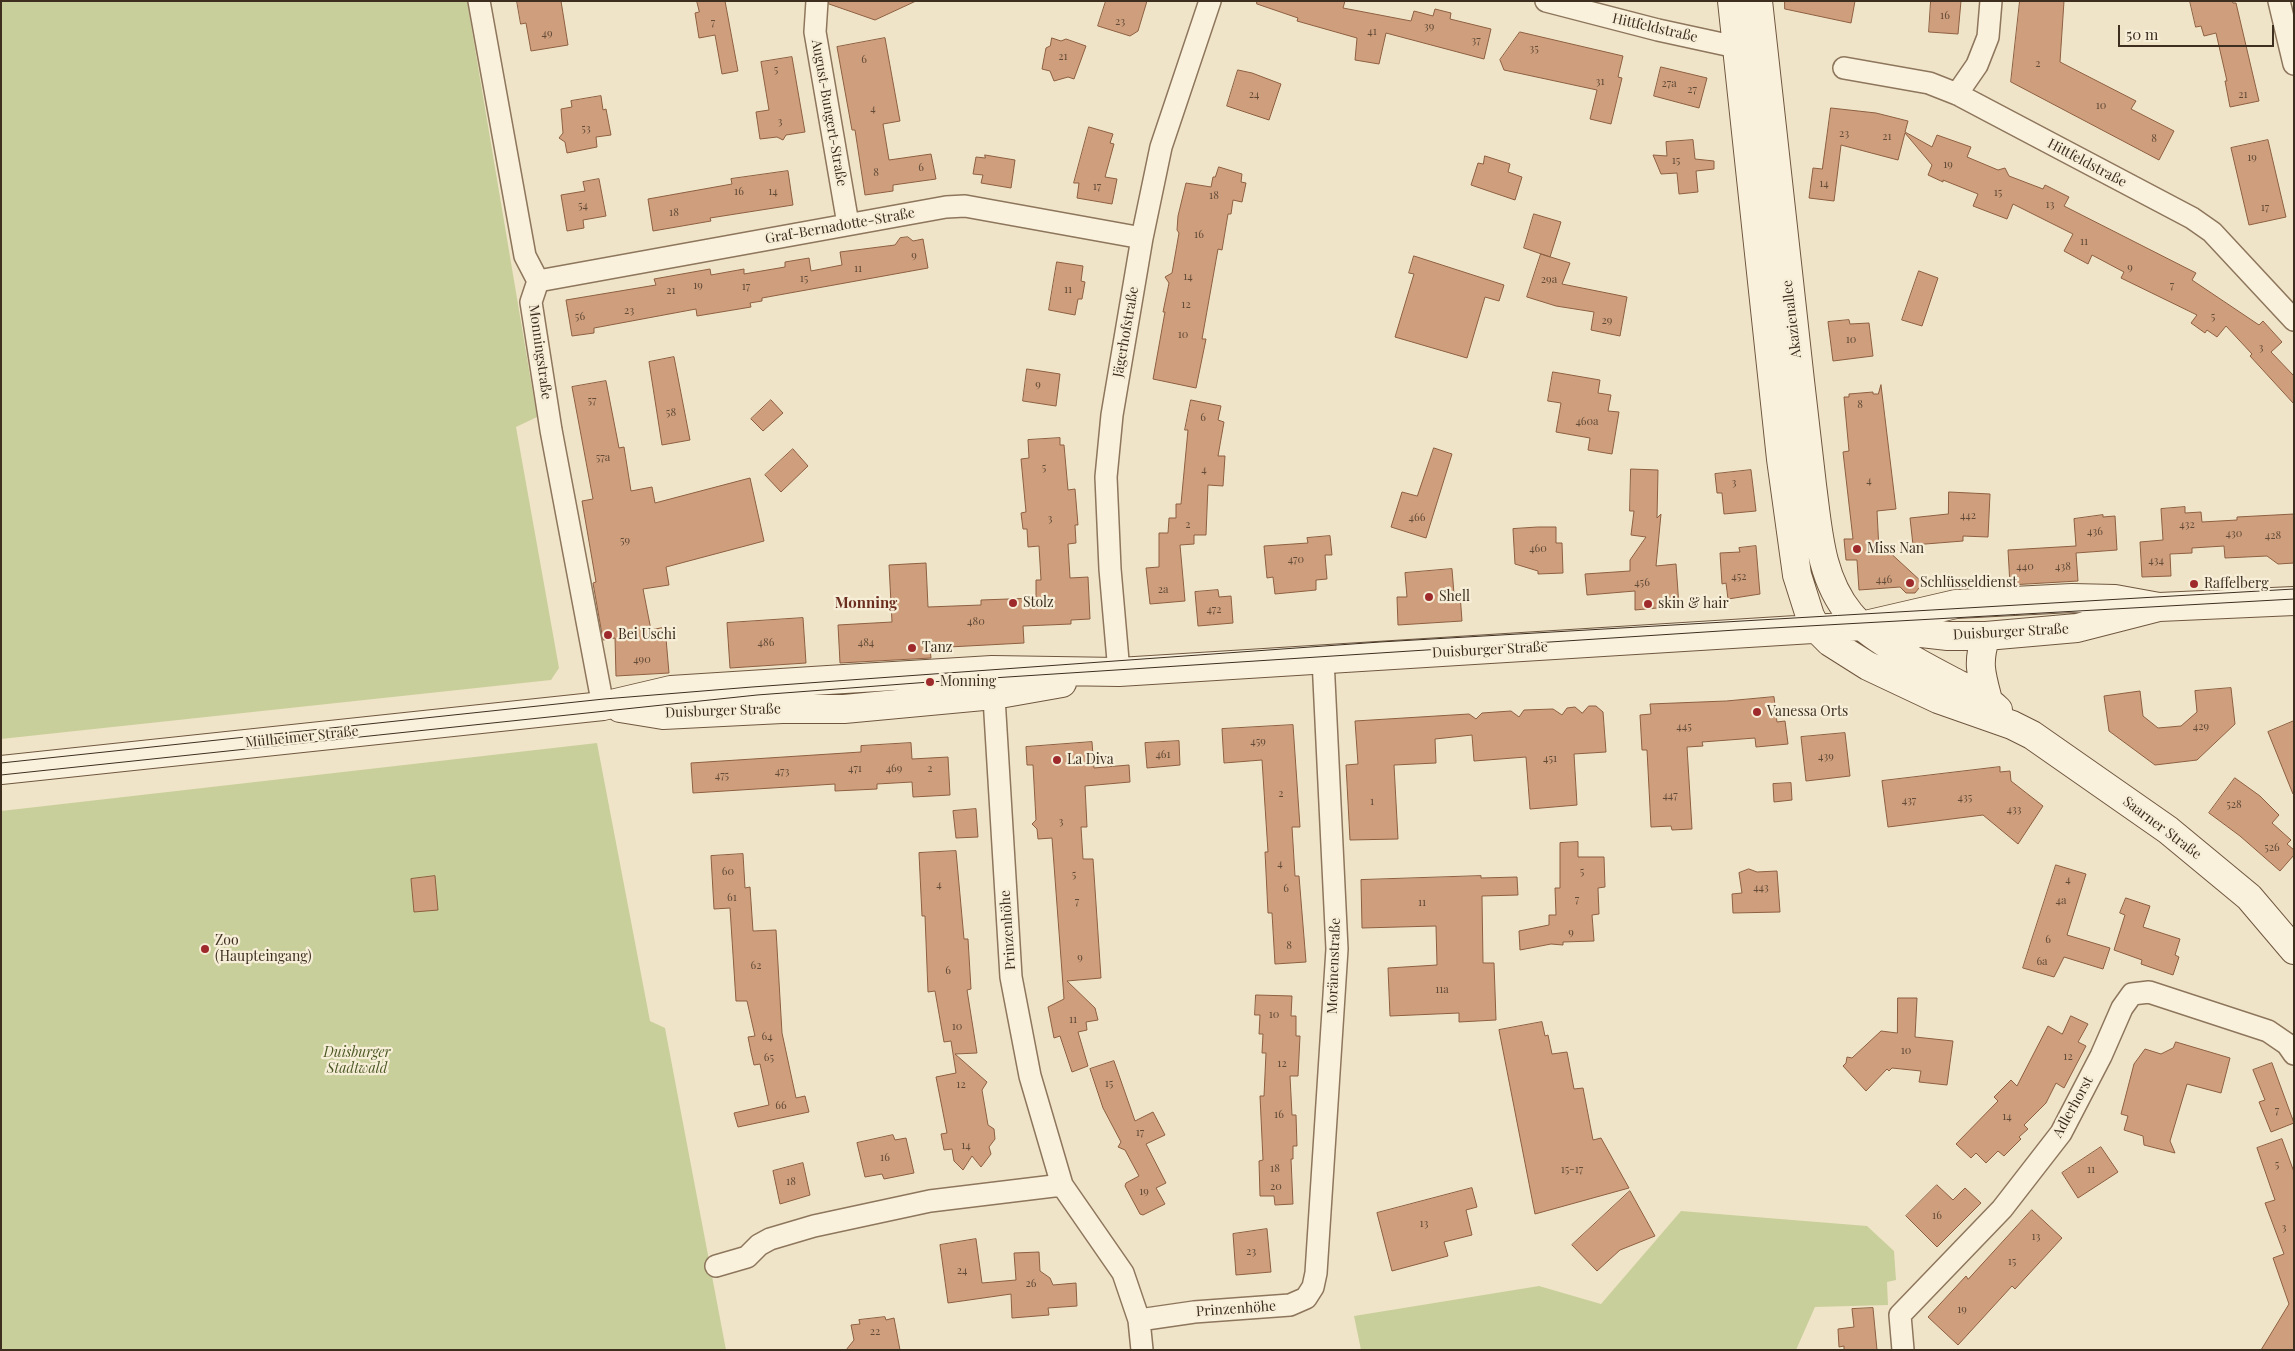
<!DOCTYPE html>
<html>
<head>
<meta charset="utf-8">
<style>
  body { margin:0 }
  #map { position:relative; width:2295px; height:1351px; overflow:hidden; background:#f0e4c8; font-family:"Playfair Display",serif }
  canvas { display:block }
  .frame { position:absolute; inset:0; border:2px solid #3d2e20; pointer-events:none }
  .scale { position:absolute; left:2118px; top:25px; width:156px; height:22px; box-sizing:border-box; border:2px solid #3d2e20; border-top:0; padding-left:6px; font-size:15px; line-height:18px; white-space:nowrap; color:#3d2e20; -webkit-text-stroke:4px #f7eed8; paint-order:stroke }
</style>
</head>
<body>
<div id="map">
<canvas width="2295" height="1351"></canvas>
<div class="frame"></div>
<div class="scale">50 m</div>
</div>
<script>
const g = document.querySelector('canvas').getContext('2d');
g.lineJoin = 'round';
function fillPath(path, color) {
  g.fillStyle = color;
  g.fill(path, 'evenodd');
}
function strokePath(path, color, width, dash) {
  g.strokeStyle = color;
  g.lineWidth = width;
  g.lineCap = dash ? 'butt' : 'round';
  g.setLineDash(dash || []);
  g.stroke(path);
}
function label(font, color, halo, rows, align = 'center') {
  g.font = font + ' "Playfair Display",serif';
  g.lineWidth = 4.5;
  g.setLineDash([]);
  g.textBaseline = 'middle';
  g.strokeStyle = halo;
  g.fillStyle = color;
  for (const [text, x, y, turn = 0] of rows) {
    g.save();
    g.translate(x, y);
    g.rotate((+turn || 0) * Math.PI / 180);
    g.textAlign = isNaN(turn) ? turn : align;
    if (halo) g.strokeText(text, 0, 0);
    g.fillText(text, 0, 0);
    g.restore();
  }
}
fillPath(new Path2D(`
  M1,1H467L537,417L516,427L559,668L551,680L1,739Z
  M597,743L650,1021L665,1028L726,1350H1V811Z
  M1681,1211L1867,1226L1894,1251L1896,1280L1887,1282L1888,1305L1815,1307L1796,1350H1361L1354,1316L1539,1286L1601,1304Z`), '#c9cf9b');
const building = new Path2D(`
  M517,1H561L568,45L531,51L526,23L521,24Z
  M697,1H725L738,71L722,74L715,35L699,38L695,13L699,12Z
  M829,1H916L875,20L829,4Z
  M1106,1H1147L1138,31L1130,36L1098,26Z
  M1257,1H1345L1343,8L1411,21L1414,11L1433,16L1435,9L1451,13L1450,19L1491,29L1484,59L1386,33L1379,64L1355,60L1357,38L1297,21L1298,18L1257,4Z
  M1785,1H1855L1851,23L1785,9Z
  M1931,1H1961L1958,34L1929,32Z
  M2020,1H2064L2060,62L2136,101L2131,109L2174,131L2159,160L2011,82Z
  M2190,1H2232L2233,3H2236L2259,101L2230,107L2225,81H2227L2216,33L2204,36L2201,26L2196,27Z
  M1520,32L1623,56L1618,77L1622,78L1611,124L1590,119L1597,90L1504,70L1500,60Z
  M885,38L900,121L883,124L889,160L931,154L936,179L893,185V191L865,195L855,130H852L837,47Z
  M1052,38L1061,41L1066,39L1086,46L1074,79L1068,77L1054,81L1050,71L1042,69L1046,48L1050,46Z
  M792,57L805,132L786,135L783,140L777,137L760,139L756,112L769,110L761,62Z
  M1661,67L1707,78L1699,108L1654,96Z
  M1238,70L1252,73L1281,84L1269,120L1227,106Z
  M601,96L603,110L606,109L611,135L596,137L597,147L567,153L565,142L559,138L563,133L561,109L572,107L571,101Z
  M1831,108L1876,113L1908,121L1905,132L1932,147L1937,135L1971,147L1967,157L1998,170L2005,168L2009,176L2043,189L2045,185L2069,197L2064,206L2196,273L2192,280L2259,325L2263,321L2282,342L2271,352L2294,376V404L2250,356L2252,354L2226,326L2217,337L2207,330L2205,333L2191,323L2197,315L2121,278L2124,272L2092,255L2088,264L2064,251L2073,234L2013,204L2007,219L1973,206L1978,194L1943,180V182L1928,175L1932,165L1905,133L1898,160L1841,145L1834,201L1809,198L1813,168L1822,169Z
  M1089,127L1113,134L1110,143L1114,144L1105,177L1117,179L1112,204L1077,198L1079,183H1074Z
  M1693,140L1695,159L1714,161V169L1696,171L1698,192L1679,194L1677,173L1661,174L1653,155L1667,156L1666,142Z
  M2268,140L2286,217L2249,225L2231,148Z
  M985,155L1015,160L1011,188L981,183L983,175L973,174L976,157L985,158Z
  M1485,156L1510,164L1508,172L1522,177L1515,200L1471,185L1478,163L1483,164Z
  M1219,167L1242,174L1241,182L1246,183L1242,202L1233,200L1231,214H1228L1222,250L1218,249L1202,339H1206L1196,388L1153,379L1165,312H1163L1169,283L1165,277L1172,273L1179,233L1177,230L1178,216L1186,183L1211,187L1213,177H1215Z
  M788,171L793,205L710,218L711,221L653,231L648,199L732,184L731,179Z
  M599,179L606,216L583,220L584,228L567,231L561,195L585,191L583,182Z
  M1534,214L1561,222L1550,257L1524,248Z
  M908,237L913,241L923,239L928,268L762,298V301L750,303L751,307L697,316L696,309L594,328V333L572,336L566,300L656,285L654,279L710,269L711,275L744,269V274L785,267V262L809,258L811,271L842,265L840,252L895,245L900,238Z
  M1541,254L1570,263L1562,284L1627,297L1620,336L1591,330L1594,312L1556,306L1527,297Z
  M1414,256L1504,285L1499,301L1485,297L1467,358L1395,337L1414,274L1409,273Z
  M1057,262L1083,266L1081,281L1085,282L1082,299H1078L1075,315L1049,310Z
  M1919,271L1938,278L1922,326L1902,320Z
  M1849,320L1850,324L1869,323L1873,356L1833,361L1828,322Z
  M674,357L690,440L662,445L649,362Z
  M1027,369L1060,374L1056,406L1023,401Z
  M1553,372L1600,380L1598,393L1611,395L1608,411L1619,412L1612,454L1588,450L1590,438L1556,432L1561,403L1548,401Z
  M606,381L619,448L624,447L631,491L652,487L655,503L750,478L764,541L666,567L669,585L643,589L651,630L665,627L669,673L616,676L615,638L603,640L593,583L596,582L582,501L593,499L572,387Z
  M1881,385L1896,509L1877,511L1879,550L1886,549L1923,583L1915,593H1906L1900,587L1859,590L1857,560H1846L1844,539H1853L1843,452L1849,451L1844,397H1849V394L1873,392V394H1878Z
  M771,400L783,413L763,431L751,419Z
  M1191,400L1221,406L1218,420L1224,422L1218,456H1225L1223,486L1208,485L1206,535H1194V544L1180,545L1185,601L1150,604L1146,568L1159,567V533H1168L1169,518H1176V504H1181L1188,430H1185Z
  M1060,438V445H1064L1068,490L1075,489L1078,525H1075L1076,543L1068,544L1070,578L1088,577L1090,619L1071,620V624L1023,626L1024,643L930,648L931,658L840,663L838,625L892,622L889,565L926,563L928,607L981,605V600L1036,598V580H1041L1039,546L1028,547L1027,529H1023L1021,513L1026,512L1021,459L1029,458L1028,440Z
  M1434,448L1452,454L1426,538L1391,527L1402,492L1417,496Z
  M793,449L808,466L781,492L765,475Z
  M1631,469L1658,470L1657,518L1661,514L1656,566L1676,564L1679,606L1635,610V591L1587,595L1585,574L1630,571V560L1646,537L1631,535L1634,511H1630Z
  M1751,470L1756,511L1724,514L1722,493H1717L1715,474Z
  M1949,492L1990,494L1988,537L1963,536V541L1913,545L1910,518L1948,514Z
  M2185,507V513L2201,512L2202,522L2237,520V517L2294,514V563L2278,564L2267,556L2225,558L2224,546L2192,548V553L2170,554L2171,576L2142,577L2140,542L2163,540L2161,509Z
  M2103,515V517L2115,516L2117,550L2076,553L2078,581L2010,585L2008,550L2076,546L2074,519Z
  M1538,527H1556V543H1562L1563,573L1538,574V571L1515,564L1513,529Z
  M1330,536L1332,555H1325L1327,579L1316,580V590L1275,594L1273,577L1267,578L1264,546L1308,543L1307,538Z
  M1756,546L1760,594L1728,599L1726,583L1722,584L1720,553L1740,552L1739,548Z
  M1452,569L1454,594H1460L1462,621L1398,625L1397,597H1407L1405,573Z
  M1218,590L1219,597L1231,596L1233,623L1198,626L1195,592Z
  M803,618L806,663L730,668L727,623Z
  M2231,688L2235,724L2197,760L2155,765L2109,731L2104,696L2140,691L2143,716L2158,728L2181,726L2197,712L2195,691Z
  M1774,697L1777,722L1785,721L1788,744L1756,747L1755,738L1702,742L1703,746L1687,747L1692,829L1672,830L1671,826L1651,827L1647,750H1642L1640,715L1651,714L1650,704L1726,701Z
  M1589,706H1596L1603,712L1606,752L1574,754L1577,805L1530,809L1526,757L1474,761L1472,735L1435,739L1436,763L1394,765L1398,839L1350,840L1346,765L1358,764L1355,721L1469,714L1476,719L1482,713L1511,711L1519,717L1524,710L1553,709L1562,715L1567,708L1575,707L1582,713Z
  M2294,721V794H2293L2268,732Z
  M1293,725L1300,827H1292L1295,876H1299L1306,962L1275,964L1272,913H1268L1265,852H1268L1262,760L1224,763L1222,729Z
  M1845,733L1850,776L1806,781L1801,737Z
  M1179,741L1180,765L1147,768L1145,743Z
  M1092,742L1094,768L1129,765L1130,782L1085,786L1087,827H1081L1083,859H1093L1101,978L1067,981L1095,1008L1098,1020L1086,1022L1087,1030L1078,1032L1088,1066L1072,1072L1060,1036L1054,1038L1048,1007L1064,999L1052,838L1038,839L1037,829L1032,824L1036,820L1033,765H1027L1026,747Z
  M911,743L912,759L948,757L950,795L913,797L912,782L877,784V789L835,791V784L693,793L691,763L861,752V746Z
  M2000,767V772L2010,771L2011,781L2043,806L2018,844L1983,815L1888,827L1882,781Z
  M2235,778L2260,796L2279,815L2272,823L2291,840L2287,844L2294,850V855L2280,871L2240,836L2209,813Z
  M1791,783L1792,800L1774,802L1773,784Z
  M976,809L978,837L956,838L953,811Z
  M1578,842V857H1604L1605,887L1598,888L1599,914L1592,915L1594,941L1563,942V945L1551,944L1520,950L1519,931L1549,925V915H1556L1555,888H1560V843Z
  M956,851L964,939H968L971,989L967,990L977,1053L955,1054L987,1082L982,1090L988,1125L994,1129L995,1139L989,1147L991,1154L981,1167L972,1156L963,1170L954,1161L952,1149L944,1150L941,1134L947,1133L936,1077L956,1073L951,1041L944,1042L935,991L928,992L925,916H922L919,853Z
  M743,854L745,888L750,887L753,931L776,930L782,1033L796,1098L805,1096L809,1112L738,1127L734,1113L769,1105L760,1064L754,1065L751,1052L748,1037L755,1036L747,1001H736L730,908L714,909L711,856Z
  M2056,865L2086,874L2067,935L2110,948L2103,969L2064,957L2054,977L2023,968Z
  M1749,869L1757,872L1777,871L1780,912L1733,913L1732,894L1742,893L1739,873Z
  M435,876L438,910L414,912L411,879Z
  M1481,876V878L1517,877L1518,895L1482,896L1483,963H1494L1496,1020L1459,1022V1013L1390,1016L1388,968L1437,965L1436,926L1362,928L1361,880Z
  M2126,898L2150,906L2143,927L2180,939L2175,955L2179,957L2173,975L2141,964L2142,960L2114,950L2125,915L2120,913Z
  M1256,995L1292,996L1291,1016H1296V1036H1300L1298,1076H1290L1292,1115H1296L1297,1146H1293V1159H1291L1293,1204L1275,1205L1274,1196H1260L1259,1161L1263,1160L1260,1096H1264L1266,1053H1262L1263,1034H1259L1260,1015H1255Z
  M1898,998H1917L1915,1037L1953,1041L1947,1085L1919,1082L1921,1071L1892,1068L1889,1071L1887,1069L1866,1091L1843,1066L1846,1063L1847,1057L1852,1058L1881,1031L1897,1033Z
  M2071,1016L2088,1024L2078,1042L2086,1046L2064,1088L2056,1083L2046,1103L2024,1125L2028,1129L2019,1137L2021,1139L2004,1156L1998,1151L1986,1163L1976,1153L1971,1158L1956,1144L1998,1101L1994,1097L2011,1080L2017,1086L2048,1026L2062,1034Z
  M1542,1022L1545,1036L1548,1035L1552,1054L1567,1052L1574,1089L1583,1088L1593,1140L1601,1138L1629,1188L1535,1214L1499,1030Z
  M2176,1042L2230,1058L2221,1093L2187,1084L2170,1141L2175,1153L2144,1145L2143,1136L2124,1130L2128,1116L2121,1114L2134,1064L2145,1049L2161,1054L2173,1048Z
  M1114,1061L1135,1121L1153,1112L1165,1135L1146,1144L1166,1183L1156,1188L1165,1204L1143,1215L1140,1214L1125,1186L1126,1183L1139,1176L1125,1150L1118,1147L1121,1142L1103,1108L1090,1069Z
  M2272,1063L2294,1123L2271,1132L2259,1102L2265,1100L2253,1070Z
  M893,1135L895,1140L906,1138L914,1173L884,1179L882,1174L865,1177L857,1143Z
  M2282,1139L2294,1172V1350H2261L2289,1304L2273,1258L2284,1254L2265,1203L2275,1200L2257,1148Z
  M2101,1147L2118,1172L2078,1198L2062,1173Z
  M803,1163L810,1195L780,1204L773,1171Z
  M1937,1185L1953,1200L1965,1188L1981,1203L1937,1247L1906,1216Z
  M1472,1188L1477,1207L1466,1210L1472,1235L1444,1242L1448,1256L1392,1271L1377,1213Z
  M1630,1191L1655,1236L1620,1250L1597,1271L1572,1245Z
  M2032,1210L2062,1238L2015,1289L2012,1286L1958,1345L1928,1317L1966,1276L1968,1279Z
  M1267,1229L1271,1272L1236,1275L1233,1234Z
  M976,1239L982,1283L1016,1280L1014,1253L1039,1252L1040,1271L1050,1278L1053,1285L1076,1283L1077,1306L1048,1308L1049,1315L1012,1318L1011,1294L948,1303L940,1245Z
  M1873,1308L1877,1350H1844V1346L1839,1347L1838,1329L1854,1327L1852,1309Z
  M885,1317L886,1320L894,1318L900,1350H846L854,1340L851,1325L860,1324L859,1320Z`);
fillPath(building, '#cf9f7d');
strokePath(building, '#8d5f41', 1);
const street = new Path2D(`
  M479,1L525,256L538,281L531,302L551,430L603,706
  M817,1L815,32L848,224
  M1546,1L1658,30L1750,50
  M2279,1L2294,64
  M1844,68L1929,83L1957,94L2192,218L2212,232L2294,320
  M1957,94L1977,65L1988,37L1991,1
  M538,281L946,207L965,206L1142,238
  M1119,672L1110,569L1106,477L1112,415L1142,238L1161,147L1210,1
  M993,681L1011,977L1030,1076L1062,1185L1123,1273L1139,1320L1142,1350
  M716,1266L747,1257L759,1245L770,1239L814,1226L930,1201L1062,1185
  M1139,1320L1194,1312L1290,1305L1306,1298L1313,1287L1316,1273L1337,949L1323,659
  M1903,1350L1900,1315L2002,1209L2061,1133L2101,1056L2122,1008L2132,994L2149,992L2268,1031L2287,1044L2294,1054`);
const secondary = new Path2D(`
  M1732,1L1781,459L1797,575L1810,616L1817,629L1830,642L1868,666L1938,699L2012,725L2032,735L2168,830L2249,897L2294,950
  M1758,1C1772,128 1785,255 1800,381C1804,416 1808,450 1812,485C1818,530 1820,578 1850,614C1868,637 1923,666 1950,680C1967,689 1984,696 1998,710
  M1877,628L1948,636H1986L2077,628L2159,607L2294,601
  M1986,636C1977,662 1981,674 1988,700
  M620,708L663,715L782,709H844L994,695L1062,683
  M1,770L603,706L671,690L828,680L992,670L1119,672L1861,626L1956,604L2072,598L2115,599L2159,607`);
strokePath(street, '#8d765c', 24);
strokePath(secondary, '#6f573f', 30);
strokePath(street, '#faf1dc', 21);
strokePath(secondary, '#faf1dc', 28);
strokePath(new Path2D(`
  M1,763L604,699L752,687L1380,642L2294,589
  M1,775L757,695L930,682L1736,630L2294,599`), '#3d2e20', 1);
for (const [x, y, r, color] of [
  [1857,549,5,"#9e2a2b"],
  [1910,583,5,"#9e2a2b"],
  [2194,584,5,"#9e2a2b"],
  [1429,597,5,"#9e2a2b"],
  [1013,603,5,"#9e2a2b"],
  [1648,604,5,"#9e2a2b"],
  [608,635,5,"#9e2a2b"],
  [912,648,5,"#9e2a2b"],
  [930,682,5,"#9e2a2b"],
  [1757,712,5,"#9e2a2b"],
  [1057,760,5,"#9e2a2b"],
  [205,949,5,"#9e2a2b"]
]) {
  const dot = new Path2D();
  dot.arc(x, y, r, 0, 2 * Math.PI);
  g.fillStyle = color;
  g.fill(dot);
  strokePath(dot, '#f7eed8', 2);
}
label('11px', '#624a37', null, [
  ["16",1945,16],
  ["23",1120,22],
  ["7",713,23],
  ["39",1429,27],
  ["41",1372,32],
  ["49",547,34],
  ["37",1476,41],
  ["35",1534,49],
  ["21",1063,57],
  ["6",864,60],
  ["2",2038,64],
  ["5",776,70],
  ["31",1600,82],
  ["27a",1669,84],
  ["27",1692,90],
  ["24",1254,95],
  ["21",2243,95],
  ["10",2101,106],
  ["4",873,109],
  ["3",780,122],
  ["53",586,129],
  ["23",1844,134],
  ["21",1887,137],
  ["8",2154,139],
  ["19",2252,158],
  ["15",1676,161],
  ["19",1948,165],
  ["6",921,168],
  ["8",876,173],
  ["14",1824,184],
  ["17",1097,187],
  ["16",739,192],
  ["14",773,192],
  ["15",1998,193],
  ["18",1214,196],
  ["13",2050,205],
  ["54",583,206],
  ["17",2265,208],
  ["18",674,213],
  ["16",1199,235],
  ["11",2084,242],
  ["9",914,256],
  ["9",2130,268],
  ["11",858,269],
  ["14",1188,277],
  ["15",804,279],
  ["29a",1549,280],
  ["19",698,286],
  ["7",2172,286],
  ["17",746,287],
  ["11",1068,290],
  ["21",671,291],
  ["12",1186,305],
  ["23",629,311],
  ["56",580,317],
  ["5",2213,317],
  ["29",1607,321],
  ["10",1183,335],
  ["10",1851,340],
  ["3",2261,348],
  ["9",1038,385],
  ["57",592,401],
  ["8",1860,405],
  ["58",671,413],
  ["6",1203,418],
  ["460a",1587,422],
  ["57a",603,458],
  ["5",1044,468],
  ["4",1204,470],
  ["4",1869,481],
  ["3",1734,483],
  ["442",1968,516],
  ["466",1417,518],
  ["3",1050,519],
  ["2",1188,525],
  ["432",2187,525],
  ["436",2095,532],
  ["430",2234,534],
  ["428",2273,536],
  ["59",625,541],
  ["460",1538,549],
  ["470",1296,560],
  ["434",2156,561],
  ["440",2025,567],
  ["438",2063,567],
  ["452",1739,577],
  ["446",1884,580],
  ["456",1642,583],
  ["2a",1163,590],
  ["472",1214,610],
  ["480",976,622],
  ["486",766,643],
  ["484",866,643],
  ["490",642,660],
  ["445",1684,727],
  ["429",2201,727],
  ["459",1258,742],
  ["461",1163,755],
  ["439",1826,757],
  ["451",1550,759],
  ["471",855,769],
  ["469",894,769],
  ["2",930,769],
  ["473",782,772],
  ["475",722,776],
  ["2",1281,794],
  ["447",1670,796],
  ["435",1965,798],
  ["437",1909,801],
  ["1",1372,802],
  ["528",2234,805],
  ["433",2014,810],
  ["3",1061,822],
  ["526",2272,848],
  ["4",1280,864],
  ["60",728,872],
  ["5",1582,872],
  ["5",1074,875],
  ["4",2068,880],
  ["4",939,885],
  ["443",1761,888],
  ["6",1286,889],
  ["61",732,898],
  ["7",1577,900],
  ["4a",2061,901],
  ["7",1077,902],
  ["11",1422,903],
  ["9",1571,933],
  ["6",2048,940],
  ["8",1289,946],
  ["9",1080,958],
  ["6a",2042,962],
  ["62",756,966],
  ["6",948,971],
  ["11a",1442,990],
  ["10",1274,1015],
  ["11",1073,1020],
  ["10",957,1027],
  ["64",767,1037],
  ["10",1906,1051],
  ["12",2068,1057],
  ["65",769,1058],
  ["12",1282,1064],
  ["15",1109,1084],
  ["12",961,1085],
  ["66",781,1106],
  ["7",2277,1111],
  ["16",1279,1115],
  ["14",2007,1117],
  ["17",1140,1133],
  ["14",966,1146],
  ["16",885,1158],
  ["5",2277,1165],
  ["18",1275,1169],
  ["15-17",1572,1170],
  ["11",2091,1170],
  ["18",791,1182],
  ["20",1276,1187],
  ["19",1144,1192],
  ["16",1937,1216],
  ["13",1424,1224],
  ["3",2284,1228],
  ["13",2036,1237],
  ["23",1251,1252],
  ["15",2012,1262],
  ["24",962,1271],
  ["26",1031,1284],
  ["19",1962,1310],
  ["22",875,1332]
]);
label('14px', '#3d2e20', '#f7eed8', [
  ["Hittfeldstraße",1655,28,13],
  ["August-Bungert-Straße",829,113,80],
  ["Hittfeldstraße",2087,163,28],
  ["Graf-Bernadotte-Straße",840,226,-10],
  ["Akazienallee",1792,319,-97],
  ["Jägerhofstraße",1126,332,-80],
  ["Monningstraße",540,352,82],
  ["Duisburger Straße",2011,632,-3],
  ["Duisburger Straße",1490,650,-3],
  ["Duisburger Straße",723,711,-2],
  ["Mülheimer Straße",302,737,-6],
  ["Saarner Straße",2162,828,37],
  ["Prinzenhöhe",1008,930,-94],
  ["Moränenstraße",1334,966,-88],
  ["Adlerhorst",2073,1107,-61],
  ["Prinzenhöhe",1236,1309,-4]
]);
label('14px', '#3d2e20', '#f7eed8', [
  ["Miss Nan",1867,549],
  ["Schlüsseldienst",1920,583],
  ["Raffelberg",2204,584],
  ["Shell",1439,597],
  ["Stolz",1023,603],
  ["skin & hair",1658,604],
  ["Bei Uschi",618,635],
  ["Tanz",922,648],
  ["Monning",940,682],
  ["Vanessa Orts",1767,712],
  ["La Diva",1067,760],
  ["Zoo",215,941],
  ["(Haupteingang)",215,957]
], 'left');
label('italic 14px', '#4d5a26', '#f7eed8', [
  ["Duisburger",357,1053],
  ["Stadtwald",357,1069]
]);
label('bold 15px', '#6b2e1e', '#f7eed8', [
  ["Monning",866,603]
]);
</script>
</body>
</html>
